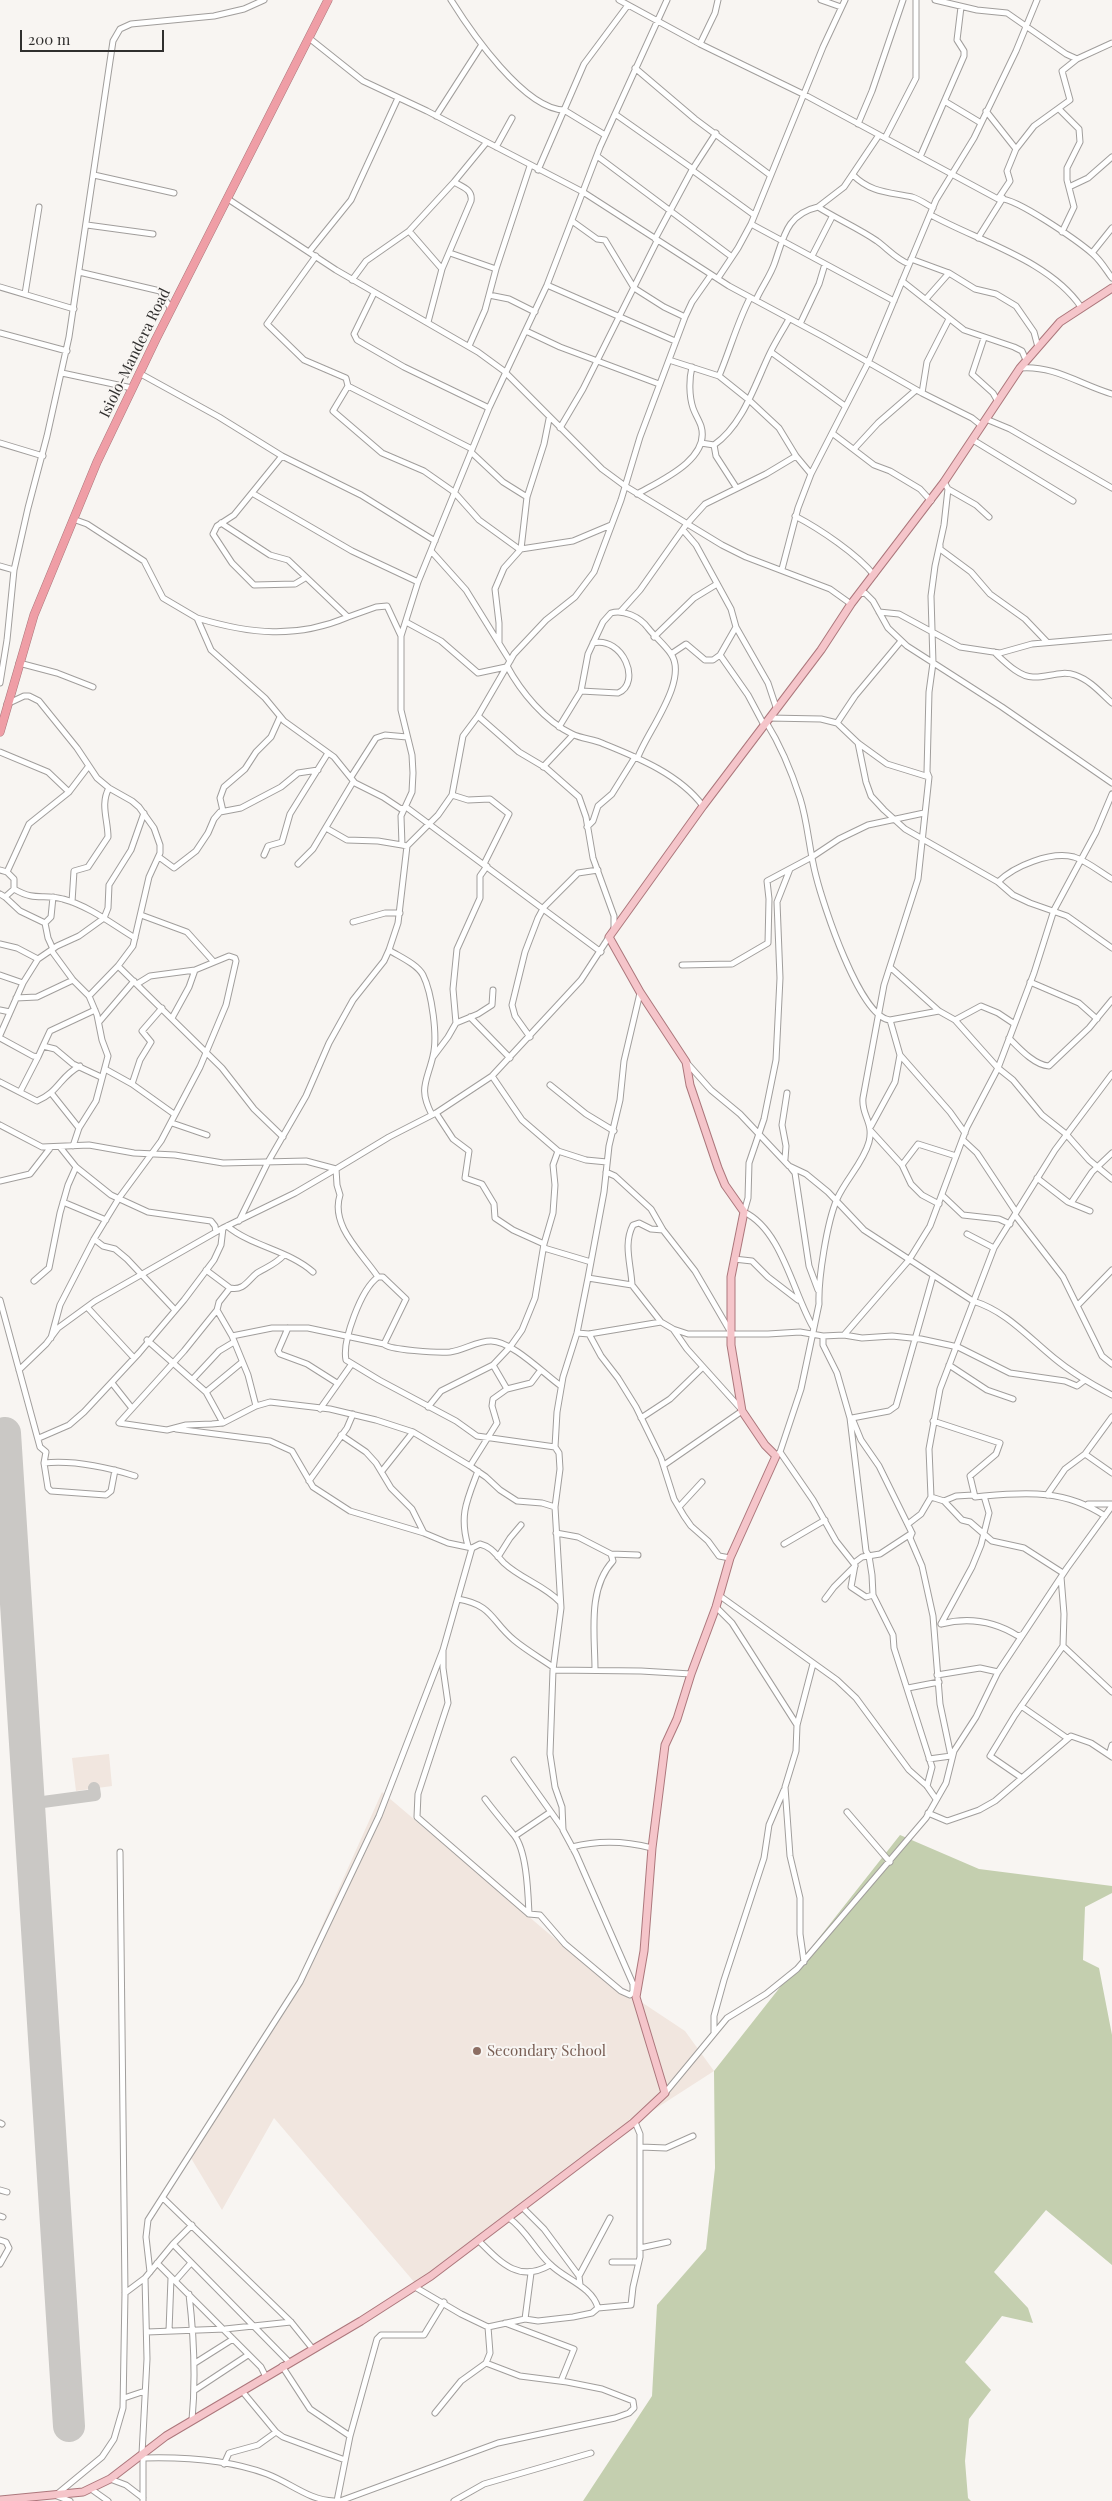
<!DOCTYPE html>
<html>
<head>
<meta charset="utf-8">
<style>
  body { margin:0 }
  #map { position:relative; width:1112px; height:2501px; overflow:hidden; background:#f8f5f2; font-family:"Playfair Display",serif }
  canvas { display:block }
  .scale { position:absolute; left:20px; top:30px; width:144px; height:22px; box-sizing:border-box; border:2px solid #302f2e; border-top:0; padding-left:6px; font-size:15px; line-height:18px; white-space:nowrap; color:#302f2e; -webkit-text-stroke:4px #f8f5f2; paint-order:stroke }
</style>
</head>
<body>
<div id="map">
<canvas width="1112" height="2501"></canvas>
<div class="scale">200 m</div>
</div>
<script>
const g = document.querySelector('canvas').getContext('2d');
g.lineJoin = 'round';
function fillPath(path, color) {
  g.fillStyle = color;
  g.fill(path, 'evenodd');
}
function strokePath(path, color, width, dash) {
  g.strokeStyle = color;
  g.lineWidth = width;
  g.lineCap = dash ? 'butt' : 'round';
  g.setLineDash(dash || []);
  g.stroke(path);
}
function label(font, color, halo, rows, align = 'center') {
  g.font = font + ' "Playfair Display",serif';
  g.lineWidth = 4;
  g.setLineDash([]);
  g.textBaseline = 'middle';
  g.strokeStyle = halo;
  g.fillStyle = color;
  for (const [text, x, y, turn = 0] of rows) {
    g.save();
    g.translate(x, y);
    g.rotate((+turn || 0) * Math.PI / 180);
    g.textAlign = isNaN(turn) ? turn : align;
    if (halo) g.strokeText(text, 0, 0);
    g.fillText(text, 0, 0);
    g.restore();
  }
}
fillPath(new Path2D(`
  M109,1754L112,1786L76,1791L72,1758Z
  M382,1792L587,1966L685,2031L714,2071L579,2158L415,2283L274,2118L222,2210L188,2153L292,1993Z`), '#f1e6df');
fillPath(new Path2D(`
  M900,1835L979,1869L1112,1886V1893L1085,1907L1083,1960L1099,1968L1112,2035V2265L1046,2210L994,2272L1028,2308L1033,2323L1002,2316L965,2362L991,2390L969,2419L965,2461L968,2498L971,2501H583L652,2396L657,2305L706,2249L715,2168L714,2071Z`), '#c4cfaf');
strokePath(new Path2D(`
  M28,1804L95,1795L94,1788`), '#cac8c5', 12);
strokePath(new Path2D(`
  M5,1433L69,2426`), '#cac8c5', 32);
const minor = new Path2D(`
  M451,0C471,32 524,109 564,110
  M619,0L700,44L805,95L998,199C1013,195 1079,242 1093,254C1101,261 1106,270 1112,278
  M821,0L841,7
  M935,0L977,10L1007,13L1066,54L1077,59L1112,43
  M309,38L363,81L427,111L583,192L729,286L824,337L922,393L972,418L982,426
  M700,44L715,13L718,0
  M635,68L695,119L770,175
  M946,102L981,123
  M1059,109L1079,129L1080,142L1067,168V180L1074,207L1062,232
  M564,110L605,135
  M986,111L1016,149
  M615,114L693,169
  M436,116L481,46
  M858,124L872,91L903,0
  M885,138L916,78V0
  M496,147L512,118
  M597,156L732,257
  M920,157L964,56V51L957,40L961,7
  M538,170L584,64L628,5
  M692,170L754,215
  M94,175L174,193
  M853,175C871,193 889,192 912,197C919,199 926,204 933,208
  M1069,187L1088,178L1112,157
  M228,199L336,270L478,352L504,371L602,469L625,486L722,545L746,557L830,589L851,604
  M998,199L1010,181L1007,171L1016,149L1034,126L1070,100L1062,71L1077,59
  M818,207L844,187L879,135
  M931,215C978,241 1049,260 1081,307
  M572,221L597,239L605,240L634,288L664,307L685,317
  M751,224L894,301
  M87,225L153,234
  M409,231L442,269
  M978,238L1003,198
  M655,239L692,170L716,133
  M309,252L351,200L398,98
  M450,253L496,269
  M1092,253L1112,228
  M316,256L267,324L304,360L346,378L348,386L333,411L382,453L424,471L454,492L479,520L519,549
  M812,256L832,217
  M911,259L949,273L975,289L996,294L1016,306L1034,332L1038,347
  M79,272L160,291L171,309
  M718,278L738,248L751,224L823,47L845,0
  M352,280L366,261L409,231L454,182L486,143
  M902,281L964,330L1014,347L1022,351L1026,360
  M547,285L675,341
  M0,287L74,309
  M374,293L354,334L357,340L404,367L489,408
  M25,294L39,207
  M489,295L509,299L535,312
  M926,299L949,273
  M756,300C761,288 771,275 775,262C784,236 787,214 818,207C837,219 858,228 877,241C888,249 896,259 909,264
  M428,322L442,269L471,201C473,190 463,187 454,182
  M800,324L819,284L825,264
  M526,331L560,347L659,384
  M0,333L67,351
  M984,338L972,374L993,393L997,400
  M469,346L485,310L496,269L530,166
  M771,352L845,406
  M669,360L719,376L749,400L779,428L796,456L811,474
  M1020,368C1054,365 1081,385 1112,394
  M62,373L132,388
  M139,373L219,417L282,456L361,495L435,541
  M719,376C730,350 737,323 750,298
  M348,386L472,449
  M922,393L927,362L949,319
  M986,419L1010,429L1112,488
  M560,428L583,389L657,241
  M832,433L874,465L890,471L920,489L931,501
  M973,440L1073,501
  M0,443L43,456
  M701,443L714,445C743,425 755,384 770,353C776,341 783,330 789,319
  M714,445L716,456L736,487
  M855,448L878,423L916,390
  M471,452L503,482L527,497
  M282,456L234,515L217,526L213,534L232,563L254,585L295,584L305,578
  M948,489L976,505L989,517
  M252,493L352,551L418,582
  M637,494C660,481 711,459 701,426C699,420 695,414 693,408C689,396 689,379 692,367
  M795,516C820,529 857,554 874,575
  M73,519L87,524L144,561L163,598L197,618L211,650L265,698L284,721L334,757L355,783L383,797L401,809L404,808
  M221,523L270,555L288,560L348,617L376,607L387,606L401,636
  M683,530L696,545L731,609L736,627L768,683L776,707
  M940,545V549L971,572L990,594L1025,619L1047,642
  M521,549L573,541L611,525
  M432,552L466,590L510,661
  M0,566L14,570
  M782,569L798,508L811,474L868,363L936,200L974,138L1016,51L1037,0
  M859,594L865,593L873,601L888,628L907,646L1002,707L1112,783
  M621,611L640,590L686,525L705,504L766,474L796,456
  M879,612L899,614L960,647L1000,653L1032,644L1112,637
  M197,618C250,634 296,639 348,617
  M406,622L441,641L478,673L506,667
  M736,627L720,655L748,695L764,725
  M654,637L694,598L717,584
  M499,642V623L495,589L504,568L521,549L527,497L544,444L549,419
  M994,652C1004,661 1019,677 1033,677C1047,678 1061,670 1075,675C1090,680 1101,693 1112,703
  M671,654L686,644L705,660H713L720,655
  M19,663L57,673L93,687
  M507,666C521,692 545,721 572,734C582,739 594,739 604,744C639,758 680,775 703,806
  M0,683L7,640L14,570L28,508L47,436L69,337L113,41L120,29L131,24L214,16L244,9L264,0
  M581,691L618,693C642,683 623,636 593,643
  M7,704L24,696H29L39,701L77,748L97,778L109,788L132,801L139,807L154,828L160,845V853L149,877L133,946L118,966L89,996
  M478,716L519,752L546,768L579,797L586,817L593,858L614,916V929
  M769,718L821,719L837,723L858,743L887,764L929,777
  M766,722C781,746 791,770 800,798C808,823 809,850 816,876C823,904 860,1018 890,1020L900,1055L950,1112L965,1133
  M837,723L855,696L901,641
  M559,727L581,691L588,654L603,622L611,613C623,609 640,617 648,628C655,637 665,645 671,654C689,680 647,732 638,757
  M858,743L866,782L871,796L884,810L905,829L998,882L1013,895L1030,903L1067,916L1112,948
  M0,752L48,772L69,792
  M543,767L573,735
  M351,777L376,738L385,735L407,737
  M452,795L468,800L490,799L509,814L484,864
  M406,807L601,952
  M223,811L220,798L224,787L245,769L256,752L271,737L280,717
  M587,827L593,821L598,806L612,794L635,757
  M326,828L347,840L378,841L402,845
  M407,846L402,845L401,816L412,792L413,773L412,755L401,710V636L418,582L489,408L547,285L600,147L667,0
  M264,855L268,846L282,842L290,814L328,753
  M159,857L174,868L196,851L208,833L214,819L220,812L241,808L281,787L298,773L318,770
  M298,864L313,849L353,782
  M790,869L777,902L780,978L776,1060L764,1119L749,1163L748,1198L744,1212C782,1230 793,1293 813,1327
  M0,870L7,872L14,879V889
  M7,872L29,824L69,792L88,767
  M998,882C1014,866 1051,851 1074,857C1087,861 1100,872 1112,879
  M0,894L5,897L14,889C36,902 43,893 63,899C89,906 112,924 135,938
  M5,897L20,911L45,923
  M53,897L51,917L45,923L48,938L53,949
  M72,902L74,871L88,867L108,837C108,820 100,804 109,788
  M141,915L187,932L213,961
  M353,922L385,913H400
  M0,944L17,948L38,959
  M51,950L73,980L89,996L97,1015L102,1040L108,1056L96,1101L79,1128L73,1146
  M389,950C400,957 417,964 423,975C432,993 438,1037 433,1056C427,1082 418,1088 432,1115
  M682,965L732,964L768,943L769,899L767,881L812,857L839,839L868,825L924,813
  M118,966L222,1068L254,1109L283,1137
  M890,967L939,1011L955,1020L998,1068L1013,1080L1042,1115L1066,1134L1089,1160L1112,1179
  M0,975L23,983
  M1030,982L1079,1003L1097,1019
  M16,998L37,997L73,980
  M0,1010L10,1012
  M470,1017L510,1058
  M172,1018L189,987L195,970
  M890,1020L939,1011
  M955,1020L981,1006L998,1013L1013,1023
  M99,1022L134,981
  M456,1023L478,1014L492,1005L493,990
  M0,1035L23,983L38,959L57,946L79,936L104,918L108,908L109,885L131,850L144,813
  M530,1037L515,1016L512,1005L525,952L538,918L544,907L578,873L598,870
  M0,1038L33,1056L38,1057L43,1046L55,1049L73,1064L101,1077
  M1009,1038C1019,1048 1034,1065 1049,1066L1089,1028L1112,1000
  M43,1046L50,1031L95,1010
  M433,1057L448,1037L456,1023L453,989L457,949L480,898V876L487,866
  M687,1063L711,1090L740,1114L789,1166L806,1174L828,1192L864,1230L973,1301C1006,1311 1028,1337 1054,1358C1072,1373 1091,1384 1112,1395
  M105,1069L132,1084L174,1114
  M492,1076L522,1120L558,1151L586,1160L607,1162
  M0,1082L37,1101C59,1092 60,1076 80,1066
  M132,1084L140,1060L151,1042L142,1031L162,1008
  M550,1085L586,1114L614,1131
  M20,1092L38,1057
  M52,1094L79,1128
  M436,1113L453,1139L469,1151L465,1178L482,1184L494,1204L495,1218L513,1230L544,1244
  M172,1123L207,1135
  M0,1125L42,1147L89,1145L134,1153L175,1155L223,1163L306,1161L336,1169L389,1137L436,1113L492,1076L581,980L609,937
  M871,1126L895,1082L900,1055
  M871,1131L902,1165L911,1184L922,1195L939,1204
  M963,1140L977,1153L1016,1212
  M60,1147L76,1167L111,1195L148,1212L211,1221L215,1226L216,1232
  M785,1159L786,1146L782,1125L787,1093
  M902,1165L918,1144L956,1156
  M791,1168L795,1173L809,1266L818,1290
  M336,1169L337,1185L340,1195C330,1226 362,1253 378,1277C361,1289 342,1341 346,1360L379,1380L456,1421L477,1436L555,1447
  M606,1172L615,1176L651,1209L663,1230L695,1271L730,1331
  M1037,1178L1068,1202L1090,1211
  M0,1181L30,1174L51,1147
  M943,1196L963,1215L999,1219L1010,1224
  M63,1202L106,1220
  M1071,1203L1092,1172L1112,1153
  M1015,1215L1063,1277L1102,1356L1112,1364
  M239,1221L268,1162L306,1096L329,1043L353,1000L384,961L389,950L398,923L407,846L438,815L452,795L463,736L478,716L514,654L546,620L575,597L594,572L621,500L640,437L685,317L692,302L711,275
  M227,1226C253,1247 288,1250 313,1272
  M967,1234L994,1248
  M94,1239L103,1246L115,1249L127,1259L175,1310
  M544,1248L591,1262
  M734,1259L752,1261L768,1277L798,1300
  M206,1270L230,1288L219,1302L217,1310L232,1336L272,1328H308L384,1344C388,1350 439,1353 450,1352C464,1350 477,1341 491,1341C512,1341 544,1374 561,1386
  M378,1277H383L406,1299L384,1344
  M588,1278L632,1285L661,1322L673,1329L687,1349L741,1409
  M34,1281L49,1268L60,1213L68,1185L76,1167
  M632,1285C631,1264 623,1244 633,1225L639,1223L651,1229L663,1230
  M230,1288C244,1291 248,1280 257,1273C267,1267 276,1264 284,1255
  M0,1300L40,1447L46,1452L44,1463C74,1460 106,1467 135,1476
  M1078,1305L1112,1270
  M87,1307L134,1358
  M217,1310L184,1351L119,1423L167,1430L186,1425L212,1424L223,1423L256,1406L270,1402L330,1409L376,1420L413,1432L470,1466L486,1477L500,1490L517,1501L542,1503L555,1507
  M288,1328L278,1351L280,1354L307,1364L337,1383
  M673,1329L688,1334H768L800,1332L823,1336L844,1335L862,1338L892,1336L921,1339L958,1347L1010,1373L1065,1381L1077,1386L1085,1380
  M577,1333L589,1334L661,1322
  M589,1334L601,1356L618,1378L636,1407L661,1458L674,1499L684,1516L691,1526L708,1541L719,1556L730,1558
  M844,1335L909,1260L930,1226L967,1127L998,1068L1034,973L1054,910L1096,832L1112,794
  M232,1336L248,1375L256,1406
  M823,1336V1345L837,1373L850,1418H852L861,1440L879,1466L912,1533L910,1538L922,1566L933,1616L940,1704L951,1756
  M51,1338L60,1305L94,1239L119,1198L161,1141L200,1067L226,1005L236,961L235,958L229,956L195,970L150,976L137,984
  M147,1340L206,1392L223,1423
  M949,1365L987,1390L1013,1399
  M19,1370L46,1344L58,1328L95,1301L223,1228L295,1193L336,1169
  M192,1380L219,1351L234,1342
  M112,1383L131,1407
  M507,1389L531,1383L540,1371
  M206,1392L241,1363
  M428,1407L441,1391L493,1365L510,1347L522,1330L535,1298L544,1244L553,1213L555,1185L553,1165L558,1151
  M320,1409L351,1365
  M641,1418L670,1399L703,1367
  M850,1418L866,1551L869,1556L872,1575L873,1595L893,1635L894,1648L932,1767L927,1786
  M852,1418L889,1411L896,1406L933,1276
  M933,1421L1000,1443L996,1454L970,1476L975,1497
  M176,1429L270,1441L292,1451L313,1487L350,1511L424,1533L448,1543L472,1548L480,1544C492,1547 496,1555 504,1563C521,1579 544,1585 560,1602
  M341,1435L366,1452L376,1463L391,1488L412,1509L424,1533
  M39,1438L69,1425L84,1412L139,1353L184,1300L214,1260L221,1245L223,1228
  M780,1452L813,1500L836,1541L855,1565L851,1587L866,1597L873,1595
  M1085,1454L1112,1473
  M776,1456L780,1452L801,1389L819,1304C818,1279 827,1222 837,1199C846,1179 863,1163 869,1142C874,1122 861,1115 863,1098L884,985L918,879L929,777L927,772L929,692L933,663L931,596L935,566L944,525L948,489L944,482
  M44,1463L48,1488L51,1491L106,1495L111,1491L115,1470
  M664,1465L742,1411
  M470,1466L497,1423L492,1406L493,1399L507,1389L493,1365
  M382,1471L413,1432
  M309,1481L347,1428L353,1414
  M1047,1495L1065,1469L1085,1454L1112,1417
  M984,1496C1028,1492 1066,1490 1105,1516
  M931,1497L944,1501L956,1496L973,1495L975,1497L984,1496L989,1513L981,1545L972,1567L941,1624
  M944,1501L962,1520L970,1522L992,1541L1024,1548L1063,1573
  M1088,1504H1112
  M679,1507L702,1482
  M908,1524L921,1514L931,1497L929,1449L940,1389L994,1248L1055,1150L1112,1074
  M556,1533L578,1537L611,1554L638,1555
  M784,1544L825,1520
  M468,1546C459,1515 467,1500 478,1471
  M472,1548L443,1650V1668L448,1703L418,1794L417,1817L529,1914L540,1915L565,1944L621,1991L630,1995L633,1992
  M498,1557L510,1538L521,1525
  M854,1563L862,1557L880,1554L912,1533
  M720,1596L837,1680L856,1698L909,1770L927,1786L936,1799
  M458,1599C493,1605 491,1621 514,1640C526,1650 540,1658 553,1667
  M825,1599L834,1587L855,1566
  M716,1607L732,1623L797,1725
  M941,1624C968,1617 994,1621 1018,1636L1023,1634
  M1063,1646L1112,1692
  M553,1670L641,1671L691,1674
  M595,1670C595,1635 587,1589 613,1561L611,1554
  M937,1675L980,1668L998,1672
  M908,1688L939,1682
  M1021,1706L1067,1738
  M1109,1755L1112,1745
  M929,1759L951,1756
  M514,1760L563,1829
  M1022,1778L990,1756L1015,1715L1063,1646L1064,1614L1061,1577
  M485,1799C494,1811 504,1823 514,1835C527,1851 528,1894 529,1914
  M847,1812L890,1862
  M928,1813L947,1821L979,1810L995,1801L1071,1736L1091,1743L1112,1757
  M515,1836L549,1813
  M572,1847C599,1840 625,1841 652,1848
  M804,1962L800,1934V1898L790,1856L785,1787L796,1751L797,1725L813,1664
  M637,1992H633V1984L576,1854L563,1830L562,1807L555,1787L550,1754L553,1670L561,1608L555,1507L560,1469L559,1453L555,1447L557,1412L563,1377L577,1333L588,1278L604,1192L609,1146L620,1100L624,1061L640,993
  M714,2032V2016L724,1980L764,1858L769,1825L784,1790
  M665,2093L727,2018L766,1994L797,1969L926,1818L946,1783L954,1751L976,1717L998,1672L1067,1568L1112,1506
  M0,2123L2,2124
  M641,2147L666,2148L693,2136
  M0,2190L7,2192
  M163,2198L291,2322L312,2348
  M523,2208L544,2229L579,2276
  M0,2216L3,2217
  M509,2218C527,2231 534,2249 550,2264C564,2279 592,2286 598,2308
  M0,2240L6,2242L9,2248L0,2264
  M479,2241C501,2263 519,2283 550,2265
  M173,2244L289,2362
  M640,2248L668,2242
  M612,2262H638
  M157,2263L261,2367L266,2377
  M150,2272L146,2237L148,2220L300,1982L379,1816L443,1650
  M175,2281L190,2264
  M580,2285L579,2276L610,2218
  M415,2287L461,2314L488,2327L525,2319L538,2321L573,2317L592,2313L598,2308L631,2305L633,2287L640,2257V2134L635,2122
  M125,2293L145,2278
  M189,2294C194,2337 196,2378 192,2420
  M525,2319L531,2273
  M505,2323L574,2349L561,2381
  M169,2331L171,2278
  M147,2332L225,2329L291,2322
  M195,2363L233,2339
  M282,2366L310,2409L350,2436
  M195,2390L248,2355
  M242,2391L276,2432L283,2437L345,2460
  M124,2398L145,2391
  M435,2413L461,2381L486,2363L490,2353L488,2327
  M142,2454L147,2359L145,2278L173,2244L192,2225
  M145,2458C185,2457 229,2460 267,2474C291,2483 308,2500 334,2501
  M224,2464L229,2453L258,2445L276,2432
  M110,2479L126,2485L143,2498
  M91,2489L108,2501
  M56,2495L102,2457L114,2439L123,2408L125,2293L120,1852
  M57,2496L70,2501
  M143,2501V2457
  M337,2501L350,2436L377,2339L381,2335H424L444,2302
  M340,2501L498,2443L615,2418L629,2413L634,2408L633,2401L602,2389L567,2382L520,2376L486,2363
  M454,2501L484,2484L591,2453`);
const major = new Path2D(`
  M0,2500L83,2492L110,2479L166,2436L361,2321L431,2276L633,2123L665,2093L636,1997L644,1951L652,1848L665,1745L677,1719L691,1674L716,1607L730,1558L776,1456L765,1445L742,1411L731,1345V1277L744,1212L725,1185L718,1168L690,1085L686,1062L640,992L609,937L703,806L821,650L851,604L944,482L1020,368L1060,322L1112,288`);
const highway = new Path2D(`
  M0,732L34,615L97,462L156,339L328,0`);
strokePath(minor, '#a19e9c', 7);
strokePath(major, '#ac777c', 9);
strokePath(highway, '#ac777c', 9);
strokePath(minor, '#fff', 5);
strokePath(major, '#f5c5ca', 7);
strokePath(highway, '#ef9ea6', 8);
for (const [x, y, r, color] of [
  [477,2051,5,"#8d6e63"]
]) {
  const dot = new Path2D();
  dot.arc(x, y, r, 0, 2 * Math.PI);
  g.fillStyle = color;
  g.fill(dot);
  strokePath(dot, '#f8f5f2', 2);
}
label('15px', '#302f2e', '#f8f5f2', [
  ["Isiolo-Mandera Road",135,353,-64]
]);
label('15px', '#785e54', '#f8f5f2', [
  ["Secondary School",487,2051]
], 'left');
</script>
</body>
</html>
